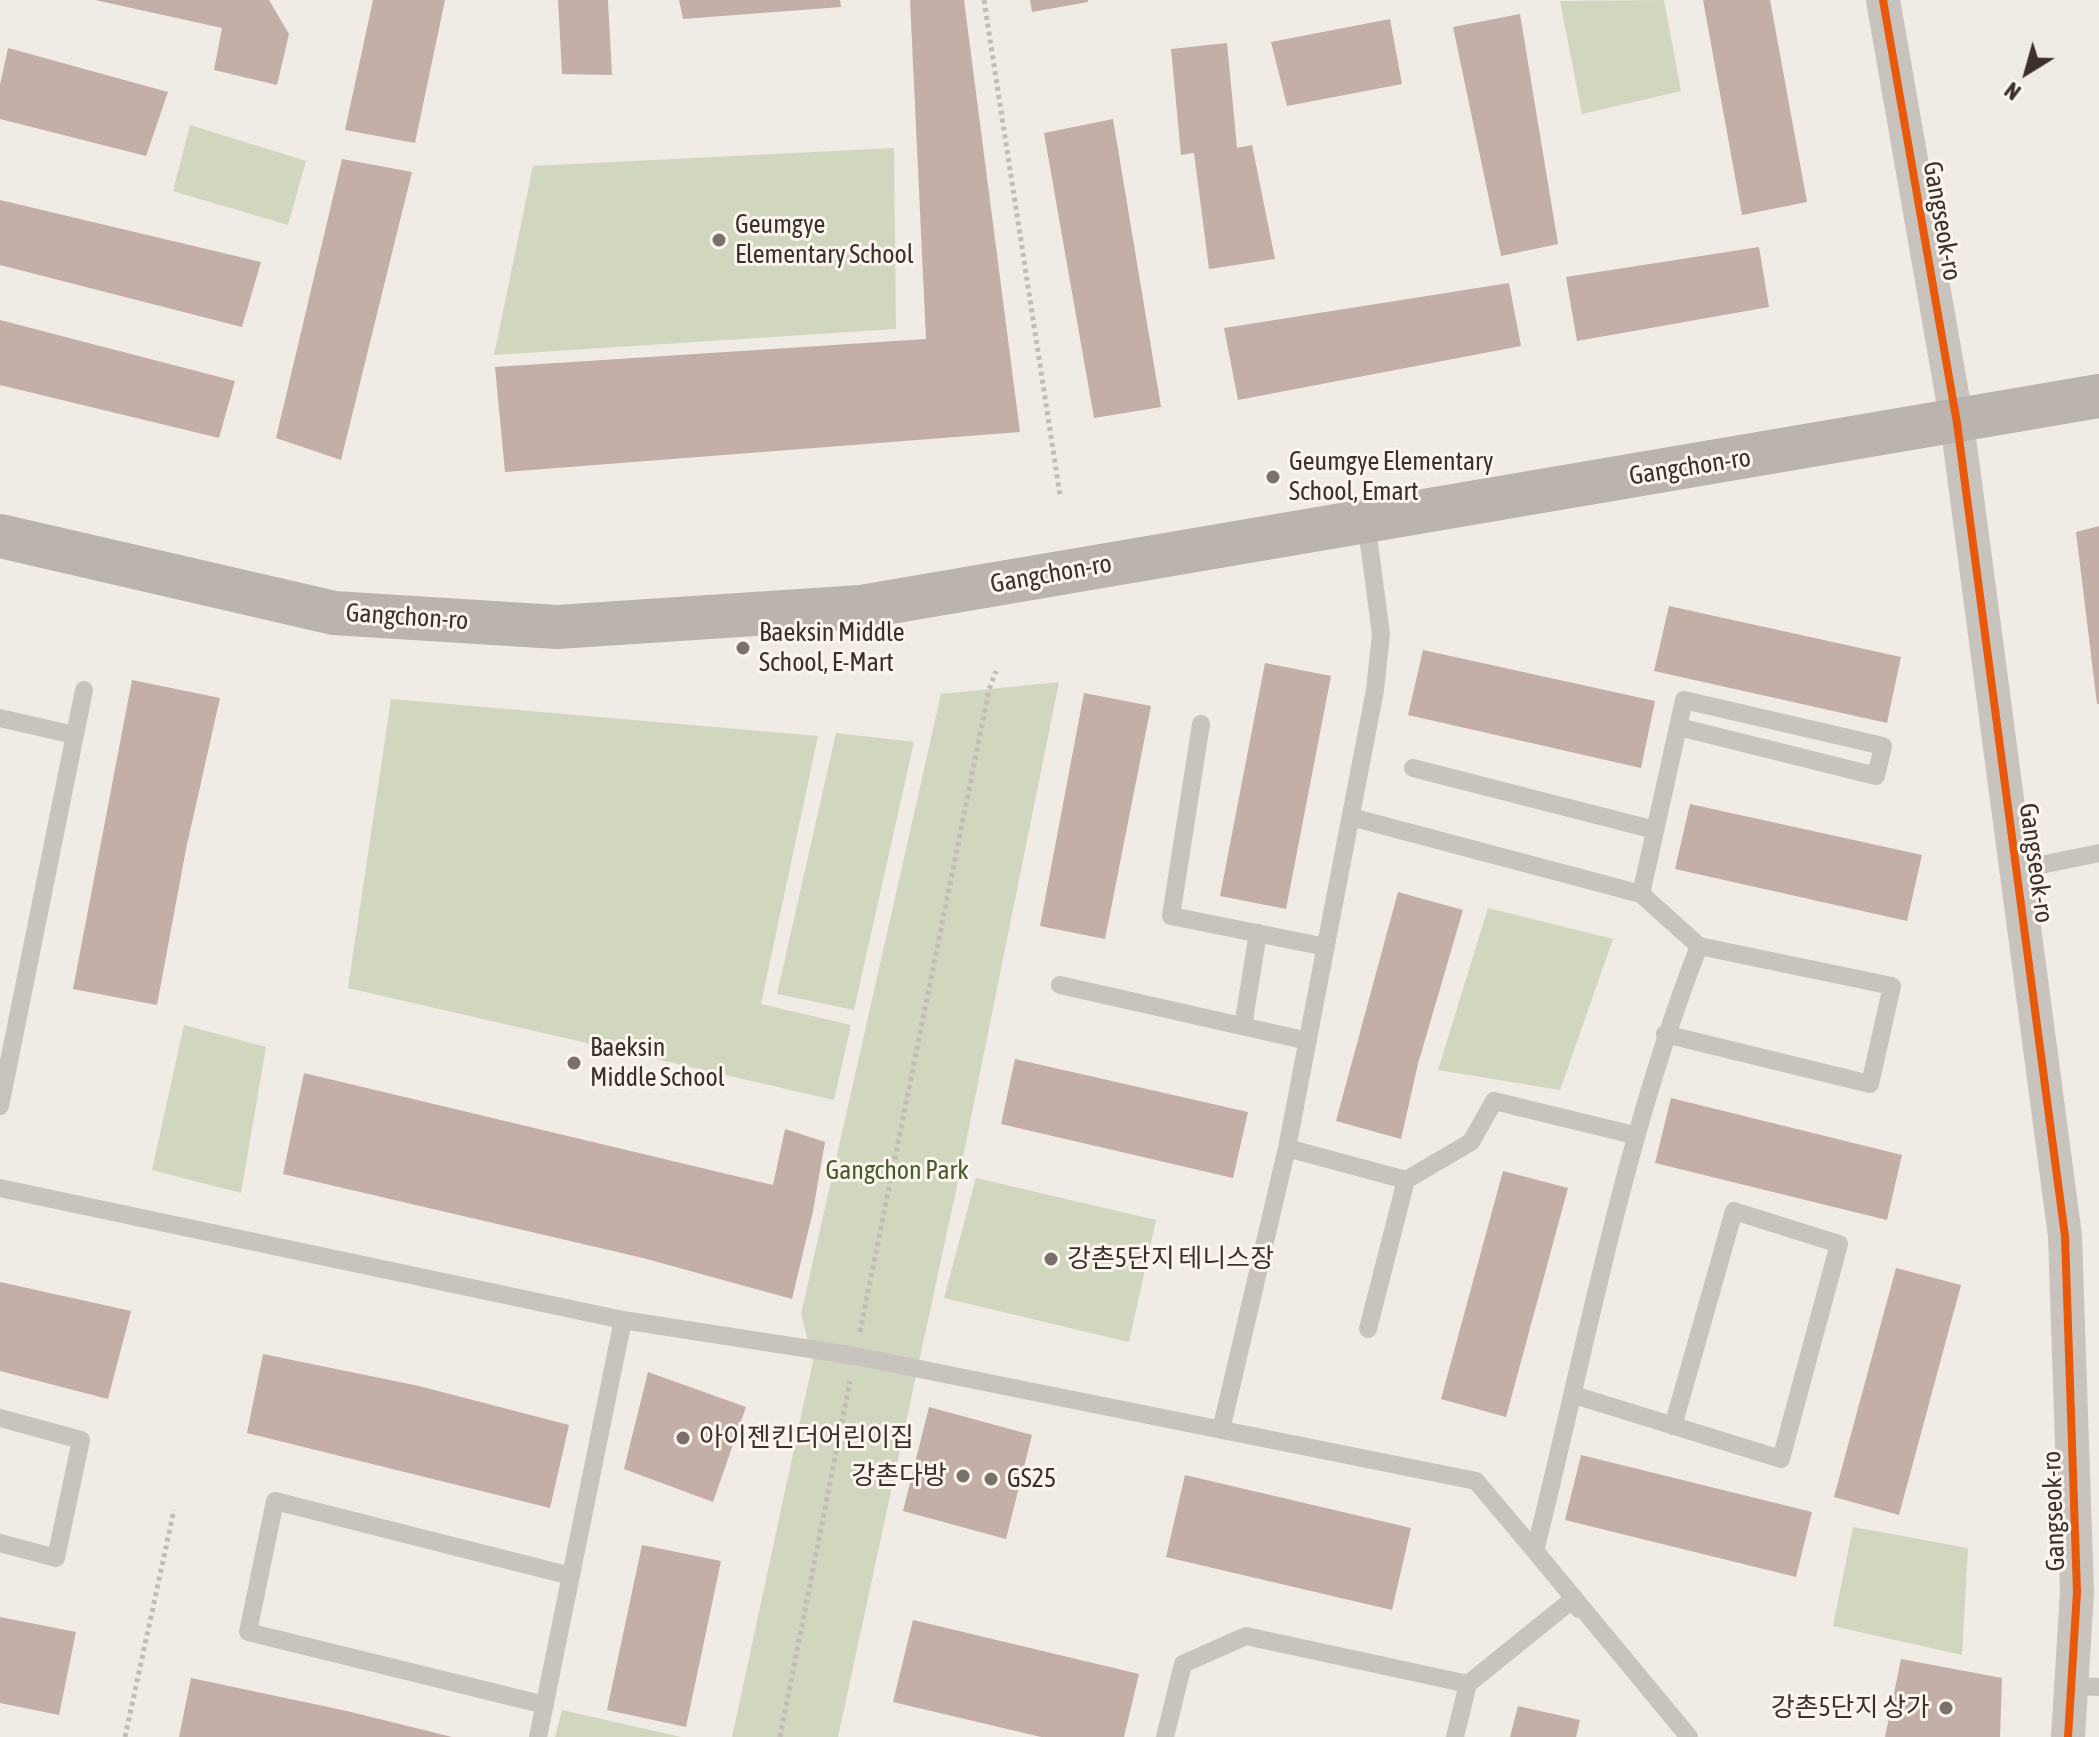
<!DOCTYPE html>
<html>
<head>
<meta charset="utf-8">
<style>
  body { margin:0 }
  #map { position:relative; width:2099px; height:1737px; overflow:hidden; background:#f0ebe5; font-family:"Asap Condensed",sans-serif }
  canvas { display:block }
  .north { position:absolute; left:1987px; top:32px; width:80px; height:80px; -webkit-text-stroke:6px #fbf5ee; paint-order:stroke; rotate:217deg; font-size:22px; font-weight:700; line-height:32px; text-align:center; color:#3b302b }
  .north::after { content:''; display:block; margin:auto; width:28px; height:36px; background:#3b302b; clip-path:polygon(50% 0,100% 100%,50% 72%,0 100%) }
</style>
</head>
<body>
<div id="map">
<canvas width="2099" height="1737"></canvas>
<div class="north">N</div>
</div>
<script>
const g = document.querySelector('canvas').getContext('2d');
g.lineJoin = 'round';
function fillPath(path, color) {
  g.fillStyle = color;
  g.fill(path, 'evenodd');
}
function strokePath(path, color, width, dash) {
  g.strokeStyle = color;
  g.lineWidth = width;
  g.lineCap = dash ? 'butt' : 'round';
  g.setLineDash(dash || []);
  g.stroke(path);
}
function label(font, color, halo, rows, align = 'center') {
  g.font = font + ' "Asap Condensed","Noto Sans KR",sans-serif';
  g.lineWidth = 6;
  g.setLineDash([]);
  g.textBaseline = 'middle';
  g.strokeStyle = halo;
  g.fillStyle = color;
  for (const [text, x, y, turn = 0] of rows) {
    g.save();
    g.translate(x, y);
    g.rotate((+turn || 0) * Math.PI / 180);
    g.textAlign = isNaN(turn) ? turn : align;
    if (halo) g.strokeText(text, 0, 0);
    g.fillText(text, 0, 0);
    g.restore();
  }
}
fillPath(new Path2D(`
  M1664,0L1681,91L1582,114L1560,1Z
  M190,125L306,161L288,225L173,191Z
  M894,148L896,329L494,355L533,166Z
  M1059,682L960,1172L838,1737H732L813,1361L801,1314L941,694Z
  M391,699L818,736L761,1004L851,1025L834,1100L348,988Z
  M836,733L914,742L854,1010L777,994Z
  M1488,908L1613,939L1560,1090L1438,1070Z
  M184,1025L266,1047L241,1193L152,1170Z
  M976,1178L1156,1220L1129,1342L944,1298Z
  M1853,1527L1968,1548L1962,1655L1833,1626Z
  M562,1710L681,1737H555Z`), '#d1d6bf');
fillPath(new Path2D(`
  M95,0H269L289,34L277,85L214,70L222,28Z
  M373,0H445L415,143L345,130Z
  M558,0H608L612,75L562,74Z
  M679,0H840L841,7L683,19Z
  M910,0H964L1020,432L505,472L495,367L926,339Z
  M1030,0H1088V2L1032,12Z
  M1703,0H1770L1807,202L1742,215Z
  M1520,14L1558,244L1501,256L1453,27Z
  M1390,19L1402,84L1287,106L1271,42Z
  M1227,43L1237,148L1252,145L1275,259L1209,269L1194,153L1181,155L1171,49Z
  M8,48L168,92L146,156L0,119V85Z
  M1113,119L1161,407L1094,418L1044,133Z
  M342,159L412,172L341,460L276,438Z
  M0,200L261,262L242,327L0,265Z
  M1759,247L1769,307L1577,341L1566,277Z
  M1509,283L1521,346L1238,400L1224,328Z
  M0,320L235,381L219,438L0,385Z
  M2099,526V704H2097L2076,532Z
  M1669,606L1901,657L1887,723L1654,671Z
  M1423,650L1655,701L1641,768L1408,715Z
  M1265,663L1331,676L1286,909L1220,896Z
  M132,680L220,698L186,849L157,1005L73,989Z
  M1084,693L1151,706L1105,939L1040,926Z
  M1690,804L1922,855L1907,921L1675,869Z
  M1398,892L1463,910L1418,1064L1401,1139L1336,1121Z
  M1015,1059L1248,1112L1233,1178L1001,1124Z
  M304,1073L773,1185L785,1129L825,1142L813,1211L792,1299L643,1258L283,1174Z
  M1671,1098L1902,1155L1887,1220L1655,1163Z
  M1503,1171L1568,1188L1506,1417L1441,1399Z
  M1896,1268L1961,1285L1899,1515L1834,1497Z
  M0,1282L131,1311L108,1399L0,1371Z
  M263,1354L419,1386L569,1425L550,1508L247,1433Z
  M648,1372L746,1407L713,1502L624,1469Z
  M929,1407L1032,1435L1006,1539L903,1511Z
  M1581,1455L1812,1512L1796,1577L1565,1520Z
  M1185,1475L1411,1528L1392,1610L1166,1557Z
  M642,1545L721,1561L686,1727L607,1710Z
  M0,1617L76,1632L59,1715L0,1703Z
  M913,1620L1139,1674L1124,1737H1041L893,1702Z
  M1901,1659L2002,1678L2000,1737H1885Z
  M191,1678L347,1711L452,1737H179Z
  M1518,1706L1580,1720L1576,1737H1510Z`), '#c3afa7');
strokePath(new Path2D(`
  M984,0L1060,495
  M860,1332L989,690L996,671
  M125,1737L174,1510
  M780,1737L850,1381`), '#c2bbb6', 5, [4, 4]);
strokePath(new Path2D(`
  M0,718L74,735
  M1201,724L1171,916L1326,947
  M1679,727L1876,776L1883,746L1684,700L1641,894L1699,946C1623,1141 1586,1348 1535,1551L1689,1737
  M1413,768L1655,830
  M1351,817L1641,894
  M2016,870L2099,853
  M1060,985L1308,1041
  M1243,1026L1258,933
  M1665,1034L1870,1084L1892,986L1699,946
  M0,1106L84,690
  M1287,1148L1406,1180L1471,1142L1494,1101L1634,1135
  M0,1188L623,1320L855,1356L1476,1481L1535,1551
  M1368,1329L1406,1180
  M1574,1395L1781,1459L1839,1244L1734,1211L1673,1426
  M0,1418L81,1440L56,1558L0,1543
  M1221,1430L1287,1148L1375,690L1381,634L1366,521
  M2071,1686L2099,1687
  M545,1705L248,1632L275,1501L571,1576
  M538,1737L623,1320
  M1165,1737L1183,1664L1246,1636L1468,1684
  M1455,1737L1468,1684L1572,1600L1579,1609`), '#c9c3be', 18);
strokePath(new Path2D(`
  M1883,0L1957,423L2065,1236L2077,1592L2068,1737`), '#c9c3be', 34);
strokePath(new Path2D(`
  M0,536L334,613L557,627L861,607L2099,396`), '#bab3ae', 44);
strokePath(new Path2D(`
  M1883,0L1957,423L2065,1236L2077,1592L2068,1737`), '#e8590c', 8);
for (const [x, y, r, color] of [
  [719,240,8,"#7a716c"],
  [1273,477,8,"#7a716c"],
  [743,648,8,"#7a716c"],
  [574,1063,8,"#7a716c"],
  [1051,1259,8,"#7a716c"],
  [683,1438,8,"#7a716c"],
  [963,1476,8,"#7a716c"],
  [991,1479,8,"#7a716c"],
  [1946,1708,8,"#7a716c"]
]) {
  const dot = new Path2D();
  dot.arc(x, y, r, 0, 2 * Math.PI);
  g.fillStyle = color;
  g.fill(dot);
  strokePath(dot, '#fbf5ee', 3);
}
label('26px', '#3b302b', '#fbf5ee', [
  ["Gangseok-ro",1942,221,80],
  ["Gangchon-ro",1690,467,-9],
  ["Gangchon-ro",1051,574,-10],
  ["Gangchon-ro",407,617,4],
  ["Gangseok-ro",2036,863,82],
  ["Gangseok-ro",2054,1511,-92]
]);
label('26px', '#3b302b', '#fbf5ee', [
  ["Geumgye",735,225],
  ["Elementary School",735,255],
  ["Geumgye Elementary",1289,462],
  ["School, Emart",1289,492],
  ["Baeksin Middle",759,633],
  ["School, E-Mart",759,663],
  ["Baeksin",590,1048],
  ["Middle School",590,1078],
  ["강촌5단지 테니스장",1067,1259],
  ["아이젠킨더어린이집",699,1438],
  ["강촌다방",947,1476,"right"],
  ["GS25",1007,1479],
  ["강촌5단지 상가",1930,1708,"right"]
], 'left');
label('26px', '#4a5a2e', '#fbf5ee', [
  ["Gangchon Park",897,1171]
]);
</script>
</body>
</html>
